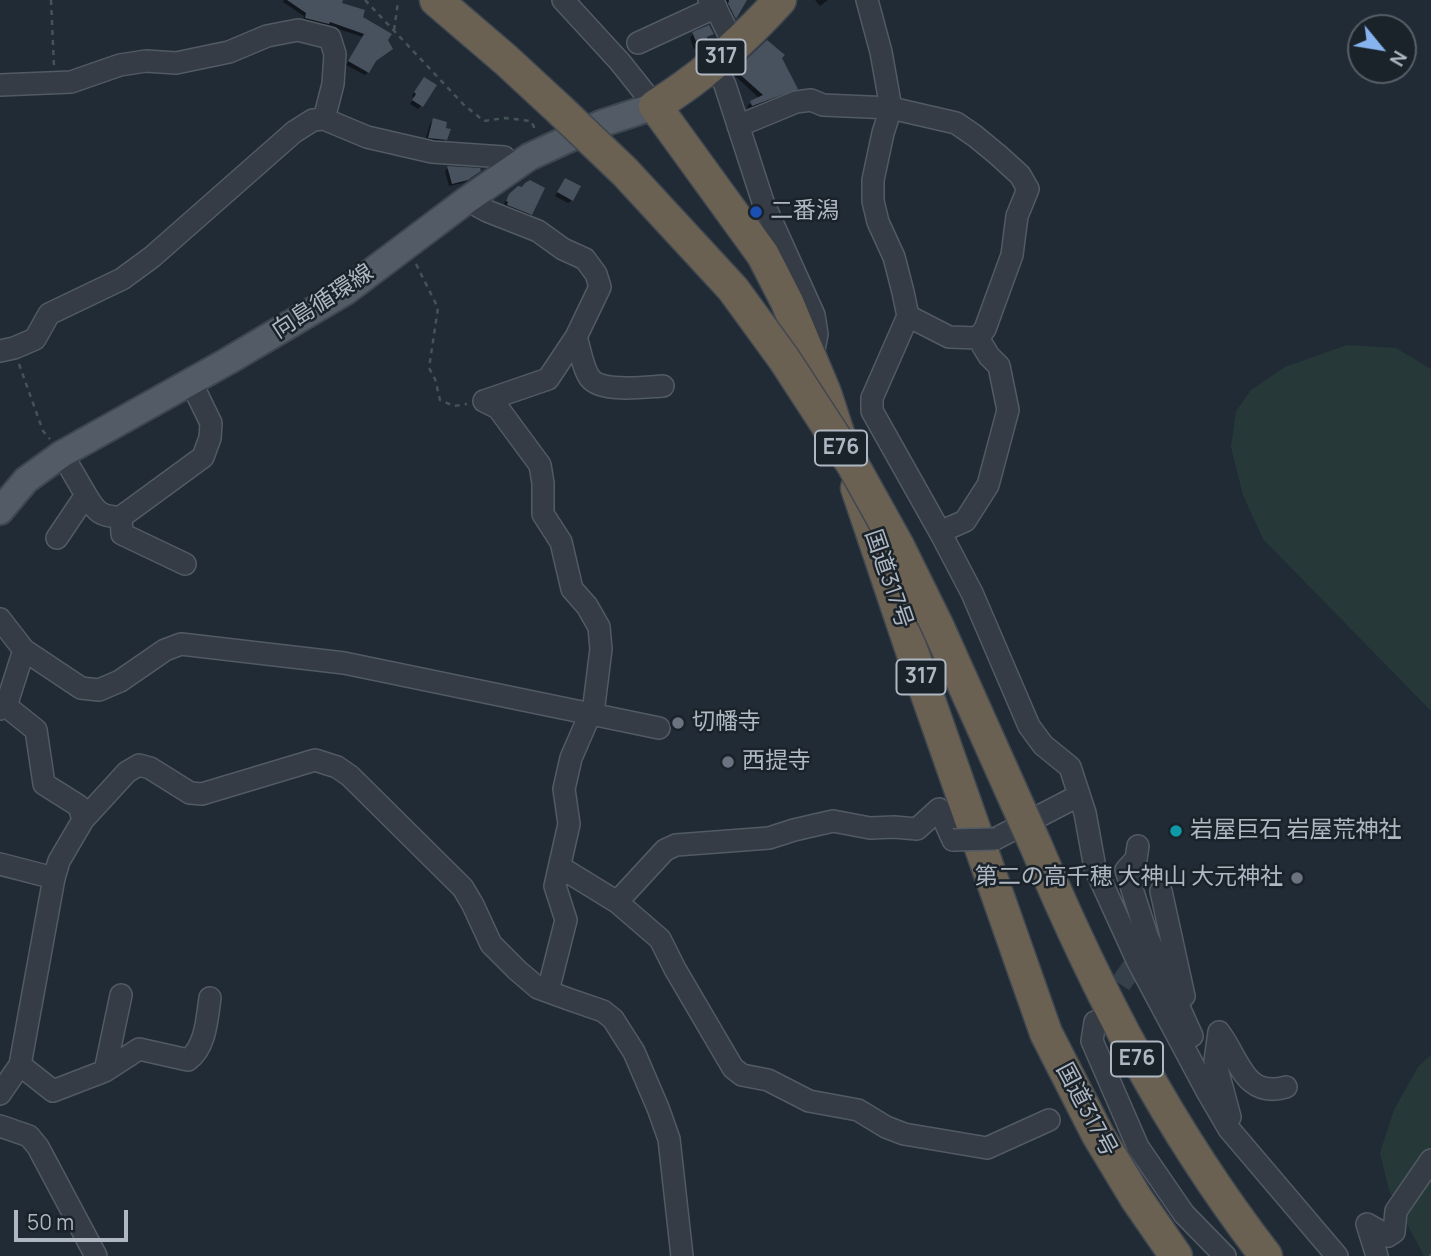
<!DOCTYPE html>
<html>
<head>
<meta charset="utf-8">
<style>
  body { margin:0 }
  #map { position:relative; width:1431px; height:1256px; overflow:hidden; background:#212b35; font-family:Manrope,sans-serif }
  canvas { display:block }
  .north { position:absolute; left:1347px; top:14px; width:70px; height:70px; box-sizing:border-box; background:#1a222a; border:2px solid #565e67; border-radius:50%; rotate:120deg; font-size:19px; font-weight:700; line-height:28px; text-align:center; color:#afb7c3 }
  .north::after { content:''; display:block; margin:auto; width:24px; height:32px; background:#87b4ef; clip-path:polygon(50% 0,100% 100%,50% 72%,0 100%) }
  .scale { position:absolute; left:14px; top:1210px; width:114px; height:32px; box-sizing:border-box; border:4px solid #afb7c3; border-top:0; padding-left:9px; font-size:21px; line-height:24px; white-space:nowrap; color:#afb7c3; -webkit-text-stroke:5px #1a222a; paint-order:stroke }
</style>
</head>
<body>
<div id="map">
<canvas width="1431" height="1256"></canvas>
<div class="north">N</div>
<div class="scale">50 m</div>
</div>
<script>
const g = document.querySelector('canvas').getContext('2d');
g.lineJoin = 'round';
function fillPath(path, color) {
  g.fillStyle = color;
  g.fill(path, 'evenodd');
}
function strokePath(path, color, width, dash) {
  g.strokeStyle = color;
  g.lineWidth = width;
  g.lineCap = dash ? 'butt' : 'round';
  g.setLineDash(dash || []);
  g.stroke(path);
}
function label(font, color, halo, rows, align = 'center') {
  g.font = font + ' Manrope,"Noto Sans JP",sans-serif';
  g.lineWidth = 5;
  g.setLineDash([]);
  g.textBaseline = 'middle';
  g.strokeStyle = halo;
  g.fillStyle = color;
  for (const [text, x, y, turn = 0] of rows) {
    g.save();
    g.translate(x, y);
    g.rotate((+turn || 0) * Math.PI / 180);
    g.textAlign = isNaN(turn) ? turn : align;
    if (halo) g.strokeText(text, 0, 0);
    g.fillText(text, 0, 0);
    g.restore();
  }
}
fillPath(new Path2D(`
  M1347,345L1396,348L1431,369V711L1263,539L1243,495L1231,447L1236,411L1251,390L1285,367Z
  M1431,1055V1256H1424L1389,1190L1380,1153L1394,1110L1418,1067Z`), '#263938');
fillPath(new Path2D(`
  M284,0H341L340,4L360,17L374,62L368,72L365,75L346,65L363,37L326,25L324,26L303,21L304,16L283,2Z
  M720,0H743L736,14L725,8Z
  M815,0H828L820,6Z
  M693,34H712L706,39L707,41L703,45L694,49L690,38Z
  M767,42L780,58L796,88L792,92L748,108L747,106L751,103L759,98L733,74Z
  M420,83L422,105L418,109L410,104L414,98L412,96Z
  M434,120L444,129L445,139L442,143L425,141L430,124Z
  M448,168L475,175L463,183L449,186L445,171Z
  M565,180L572,200L568,203L555,196Z
  M518,188L531,214L527,217L505,208L506,206L504,204L506,200Z`), '#0007');
fillPath(new Path2D(`
  M287,0H343L342,3L365,10L363,17L392,34L388,40L393,49L376,61L369,73L348,61L364,34L330,22L329,24L305,18L306,13Z
  M729,0H747L736,19L728,4Z
  M709,25L714,34L707,37L709,41L698,46L692,32Z
  M767,40L785,55L782,58L798,89L752,106L750,101L763,95L735,70Z
  M424,77L437,85L423,107L412,100L416,94L414,92Z
  M433,118L447,122L446,128L451,129L447,140L428,138Z
  M447,166L480,168L481,171L468,180L452,184Z
  M565,178L581,186L573,201L557,192Z
  M530,180L545,188L532,215L507,205L508,202L506,201L509,194L518,186L522,187L525,183Z`), '#48525f');
strokePath(new Path2D(`
  M1103,1010L1137,960`), '#36404a', 21, [21, 10]);
const minor = new Path2D(`
  M563,0L620,62L655,106
  M709,0H712L734,45
  M867,0L881,52L891,108L883,133L873,180V201L878,222L894,257L903,292L908,316L872,398V411L940,532L972,593L1029,726L1043,745L1070,767L1085,813L1095,868L1137,960L1208,1093L1229,1129L1337,1256
  M638,43L716,7
  M714,64L725,85L763,202L814,315L817,334L812,360
  M0,85L71,82L120,65L146,61L176,63L229,52L267,36L298,30L330,38L335,54L333,84L324,119
  M738,126L796,102L811,100L823,105L891,108L956,123L975,136L998,155L1020,175L1028,189L1017,216L1012,255L985,329L978,338L949,337L908,316
  M467,200L487,211L538,231L563,249L585,259L596,274L600,287L576,337C580,349 582,364 588,375C597,394 645,387 663,386
  M0,351L14,348L35,339L49,314L122,279L152,257L294,132L313,120L324,119L367,137L432,152L504,157L513,168
  M484,401L498,408L540,465L543,483V514L561,542L572,589L587,606L599,627L601,649L594,705L571,758L564,789L569,824L555,886L566,920L548,991
  M484,401L548,379L576,337
  M86,495C96,512 101,517 121,517L122,534L185,564
  M121,517L203,457L210,438L211,423L191,382
  M940,532L965,521L988,485L1008,410L999,366L989,356L978,338
  M57,538L86,495L62,454
  M0,619L24,650L6,706L0,709
  M24,650L81,688L99,690L120,681L165,650L181,644L344,663L659,728
  M83,820L127,772L139,765L150,768L190,793L202,794L315,760L337,767L350,776L463,888L473,905L491,944L517,970L538,988L571,1000L603,1011L613,1019L634,1052L658,1108L669,1139L682,1256
  M995,839L1078,796
  M1138,846L1136,859L1126,870L1147,936L1192,1036
  M0,864L54,878
  M560,867L617,902L660,939L675,969L733,1068L742,1075L768,1080L809,1101L858,1110L886,1127L904,1134L987,1148L1049,1120
  M1161,891L1184,996
  M617,902L665,850L676,845L769,838L794,830L833,821L870,828L894,827L917,829L939,809L953,840
  M1095,1022L1092,1041L1138,1147L1184,1214L1225,1256
  M20,1065L53,1091L105,1071L139,1049L188,1060C206,1047 207,1018 210,998
  M105,1071L121,995
  M0,1094L20,1065L54,878L59,861L83,820L79,806L44,784L36,730L6,706
  M1230,1117L1215,1061L1219,1032C1239,1058 1244,1099 1286,1087
  M0,1126L29,1136L38,1147L96,1256
  M1377,1256L1367,1224L1388,1236L1394,1232L1396,1211L1431,1160`);
const major = new Path2D(`
  M0,511L26,480L62,454L228,361L346,291L467,200L529,157L603,123L655,106`);
const highway = new Path2D(`
  M436,0L506,60L559,109
  M780,0C743,41 702,77 655,106L763,255L787,302L825,393L838,433
  M857,488L917,666L1046,1033L1098,1135L1136,1198L1176,1256
  M1036,846C1098,993 1168,1129 1266,1256`);
strokePath(minor, '#525a64', 24);
strokePath(major, '#3e4650', 30);
strokePath(highway, '#3f4750', 35);
strokePath(new Path2D(`
  M51,0L54,67
  M365,0L464,105L484,121L505,118L531,121L536,131
  M394,30L398,2
  M416,264L438,308L429,368L435,379L440,400L454,406L467,404
  M19,364L43,431L50,439
  M1430,1256L1431,1254`), '#435456', 2.5, [5, 5]);
strokePath(minor, '#353c46', 21);
strokePath(major, '#535c66', 26);
strokePath(highway, '#6b6152', 32);
const minorBridge = new Path2D(`
  M953,840L995,839`);
const highwayBridge = new Path2D(`
  M559,109L625,172L733,289L784,359L853,465L898,546L937,625L1036,846`);
strokePath(minorBridge, '#525a64', 24, []);
strokePath(highwayBridge, '#3f4750', 35, []);
strokePath(minorBridge, '#353c46', 21);
strokePath(highwayBridge, '#6b6152', 32);
for (const [x, y, r, color] of [
  [756,212,7,"#1a4fb4"],
  [678,723,7,"#6b7280"],
  [728,762,7,"#6b7280"],
  [1176,831,7,"#0f9aa8"],
  [1297,878,7,"#6b7280"]
]) {
  const dot = new Path2D();
  dot.arc(x, y, r, 0, 2 * Math.PI);
  g.fillStyle = color;
  g.fill(dot);
  strokePath(dot, '#1a222a', 2.5);
}
for (const [x, y, w] of [
  [721,57,49],
  [841,448,52],
  [921,677,49],
  [1137,1059,52]
]) {
  const box = new Path2D();
  box.roundRect(x - w / 2, y - 17.5, w, 35, 5);
  g.fillStyle = '#1a222a';
  g.fill(box);
  strokePath(box, '#afb7c3', 2);
}
label('bold 21px', '#afb7c3', null, [
  ["317",721,57],
  ["E76",841,448],
  ["317",921,677],
  ["E76",1137,1059]
]);
label('23px', '#afb7c3', '#1a222a', [
  ["二番潟",770,212],
  ["切幡寺",692,723],
  ["西提寺",742,762],
  ["岩屋巨石 岩屋荒神社",1190,831],
  ["第二の高千穂 大神山 大元神社",1283,878,"right"]
], 'left');
label('23px', '#afb7c3', '#1a222a', [
  ["向島循環線",323,302,-33],
  ["国道317号",888,579,71],
  ["国道317号",1086,1110,62]
]);
</script>
</body>
</html>
